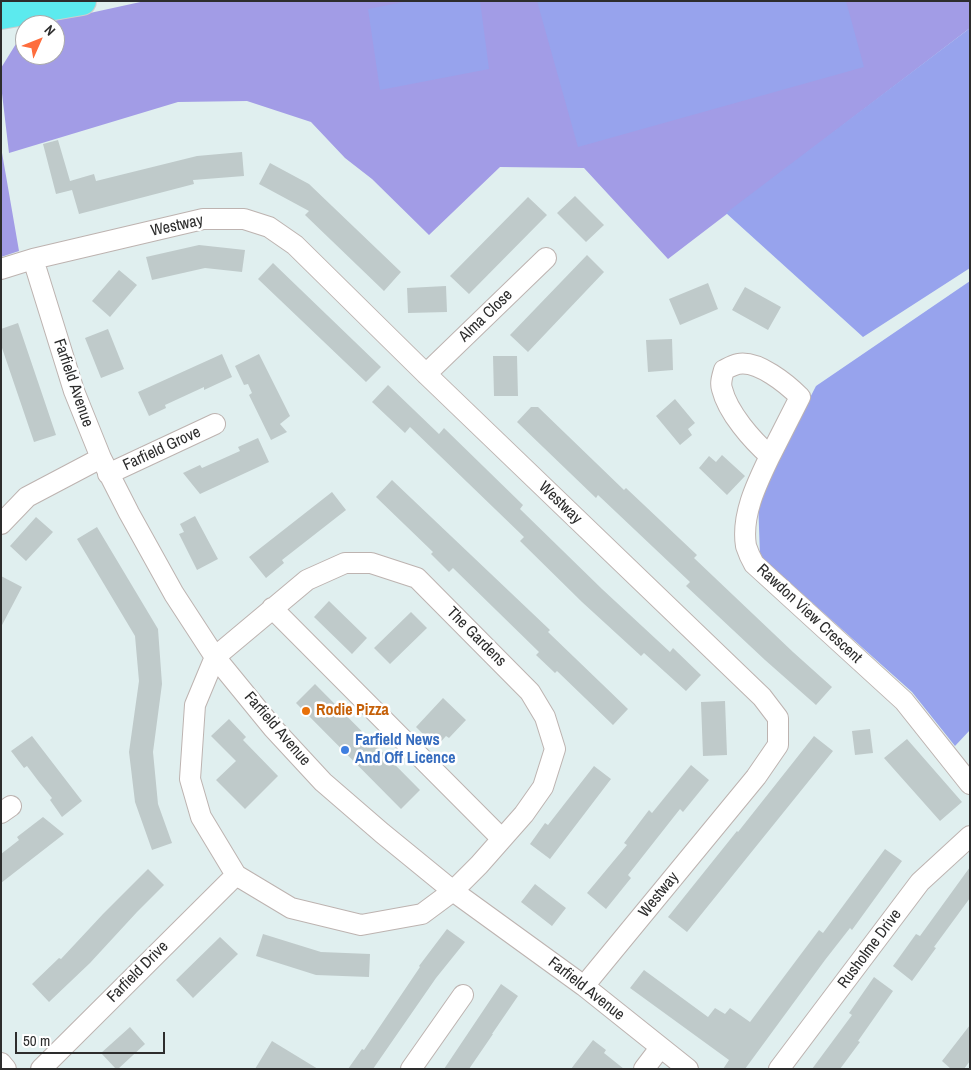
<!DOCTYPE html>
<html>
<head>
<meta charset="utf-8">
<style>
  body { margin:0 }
  #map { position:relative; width:971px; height:1070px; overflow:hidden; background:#e0efef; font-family:"Archivo Narrow",sans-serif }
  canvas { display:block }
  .frame { position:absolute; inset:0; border:2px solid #2d2d2d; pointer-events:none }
  .north { position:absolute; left:15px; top:15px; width:50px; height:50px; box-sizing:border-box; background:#fff; border:1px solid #ababab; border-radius:50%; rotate:46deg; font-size:14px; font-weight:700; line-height:20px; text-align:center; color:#2d2d2d }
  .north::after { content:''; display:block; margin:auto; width:18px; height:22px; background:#fe6d3d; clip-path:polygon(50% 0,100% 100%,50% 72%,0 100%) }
  .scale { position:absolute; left:15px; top:1032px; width:150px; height:22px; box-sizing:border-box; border:2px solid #2d2d2d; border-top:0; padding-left:6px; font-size:15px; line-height:18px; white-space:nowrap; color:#2d2d2d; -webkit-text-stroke:4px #fff; paint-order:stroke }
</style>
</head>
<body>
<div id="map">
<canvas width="971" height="1070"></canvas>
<div class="frame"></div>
<div class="north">N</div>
<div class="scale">50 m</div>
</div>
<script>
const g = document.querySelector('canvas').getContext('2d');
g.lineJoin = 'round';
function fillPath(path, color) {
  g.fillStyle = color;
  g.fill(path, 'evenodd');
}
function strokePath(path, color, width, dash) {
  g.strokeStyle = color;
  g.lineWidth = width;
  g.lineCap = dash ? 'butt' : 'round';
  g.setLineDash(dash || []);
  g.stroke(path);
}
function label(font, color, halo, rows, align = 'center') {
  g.font = font + ' "Archivo Narrow",sans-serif';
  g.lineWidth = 5;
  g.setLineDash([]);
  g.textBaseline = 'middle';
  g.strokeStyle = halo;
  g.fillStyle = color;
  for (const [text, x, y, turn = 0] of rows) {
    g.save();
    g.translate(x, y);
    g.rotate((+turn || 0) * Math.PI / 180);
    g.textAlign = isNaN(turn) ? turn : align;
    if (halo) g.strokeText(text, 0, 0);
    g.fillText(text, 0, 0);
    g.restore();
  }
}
fillPath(new Path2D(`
  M145,1H970V28L668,259L584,168L500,167L429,235L372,179L345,158L311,122L247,101L178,102L9,153L1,85V68L24,31H25V55H55V25H35Z
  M1,147L19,251L1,257Z`), '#a29ce6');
fillPath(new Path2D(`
  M409,1H480L489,69L380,90L368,9Z
  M537,1H846L864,67L578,147Z
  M970,28V268L863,337L726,213Z
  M970,281V730L955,746L912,692L760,556L758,499L816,386Z`), '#97a3ed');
fillPath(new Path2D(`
  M58,140L70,181L94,174L96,181L197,156L242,152L244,176L193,180L194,184L79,214L72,190L56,194L43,144Z
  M270,163L309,184L401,272L384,291L305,215L309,211L259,184Z
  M575,196L604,225L586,242L557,213Z
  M528,197L547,215L469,294L450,276Z
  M199,245L245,250L242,272L205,268L152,280L146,257Z
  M587,255L604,272L528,352L510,335Z
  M273,263L381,367L366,382L258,279Z
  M119,270L137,285L110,317L92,301Z
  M708,283L718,309L680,325L669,299Z
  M446,286L447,312L408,313L407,288Z
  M745,287L781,307L768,330L732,310Z
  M18,323L56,435L34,442L1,345V329Z
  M108,329L124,369L101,378L85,338Z
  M672,339L673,370L648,372L646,340Z
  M222,354L232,377L204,390V387L165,405L166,408L149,416L138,392Z
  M259,354L290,416L280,424L287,432L271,440L249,395L252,393L248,384L244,385L235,366Z
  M493,356H517L518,396H494Z
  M388,385L439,434L444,428L523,505L520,509L602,589L670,652L673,648L701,675L686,691L644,653L641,656L582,602L520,541L524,537L410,427L405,433L372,402Z
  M675,399L695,423L688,429L692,435L680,445L656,416Z
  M531,407H538L624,490L626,488L697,555L694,558L793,652L832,687L816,705L765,660L686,586L690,582L598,495L596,498L517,422Z
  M258,438L269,462L200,494L183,473L200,465L202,468L240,451L238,447Z
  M722,455L745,476L727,495L699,468L709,456L716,462Z
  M392,480L550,630L548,632L628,709L613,725L557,671L555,673L536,655L539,652L453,568L449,572L431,554L433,552L376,497Z
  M332,492L346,510L282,560L284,563L266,578L249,557Z
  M195,516L218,559L197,570L179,534L184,532L180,524Z
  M36,517L53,532L26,561L10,546Z
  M97,527L158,629L162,684L153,752L158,804L172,843L152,850L135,802L129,752L139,681L135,636L77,539Z
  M1,576L22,587L1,627Z
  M329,601L367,638L352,654L314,617Z
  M411,612L427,628L390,664L374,648Z
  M315,684L420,790L401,809L296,703Z
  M443,698L466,720L449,738L446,736L436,747L416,727Z
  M725,701L727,755L703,756L701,702Z
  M229,719L246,737L243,740L278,776L245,809L216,780L236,761L211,736Z
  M870,729L873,753L855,755L852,731Z
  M32,736L82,801L62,817L50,800L52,798L39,782L27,766L24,768L11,751Z
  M814,736L833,751L687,932L668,917L737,831L738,832Z
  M907,739L962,802L940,821L884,758Z
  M691,765L709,780L683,812L680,809L628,875L631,878L606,909L587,893L627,845L624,843L649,810L652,813Z
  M594,766L611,779L550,859L530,844L545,823L548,825Z
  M43,817L64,834L1,883V854L19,840L17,837Z
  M885,849L902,861L852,930L850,928L825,960L745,1069H723L729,1060L630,988L644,970L708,1017L715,1008L725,1014L730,1008L750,1022L819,930L823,933Z
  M970,867V898L934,947L936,948L912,981L893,966L916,934L920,936Z
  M148,869L164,885L137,912L90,963L49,1002L32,984L59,958L61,959L103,914Z
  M535,884L566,908L552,926L521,902Z
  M447,929L465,942L436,978L373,1069H348L362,1049L364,1050L420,967L419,966Z
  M263,934L321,952L370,954L369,977L316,975L256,956Z
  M220,937L238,954L193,998L176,980Z
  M874,977L893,991L858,1041L860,1042L840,1069H812L852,1015L849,1013Z
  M501,984L518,996L492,1034H493L469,1069H444Z
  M970,1025V1061L964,1069H951L942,1061Z
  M130,1027L145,1044L118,1069H116L101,1053Z
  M593,1040L606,1050L604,1053L624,1069H571Z
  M272,1041L318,1069H255Z`), '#bfcaca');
const minor = new Path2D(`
  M33,259L74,391L101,458L129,513L174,594L215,657L273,728L323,782L382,833L453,891L584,986L688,1069
  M1,269L33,259L203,219H244L269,227L295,245L426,374L762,697L778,718V745L756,777L584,986
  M426,374L546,258
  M770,456L800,397C787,384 758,360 738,364C733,365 728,368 724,370C722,377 720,383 722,389C728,413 752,440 770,456C757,483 741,515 746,546C748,552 751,559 754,564L904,701L970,784
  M108,474L215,424
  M1,524L27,497L101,458
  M345,563H371L417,578L530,692L545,717L555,749L543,787L524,814L479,865L453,891L422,914L361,925L291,908L236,875L201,817L190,779L195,705L215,657L307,580Z
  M272,608L502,839
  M1,813L11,806
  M1,1063L6,1069
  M41,1069L236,875
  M411,1069L463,995
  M644,1069L660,1048
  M779,1069L920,882L970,836`);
const trunk = new Path2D(`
  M1,15L82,1`);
strokePath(minor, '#bdb3b0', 22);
strokePath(trunk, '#cdcdcd', 30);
strokePath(minor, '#fff', 20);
strokePath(trunk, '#5ceaee', 28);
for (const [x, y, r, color] of [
  [306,711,5,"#e8710a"],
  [345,750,5,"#3f7fe0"]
]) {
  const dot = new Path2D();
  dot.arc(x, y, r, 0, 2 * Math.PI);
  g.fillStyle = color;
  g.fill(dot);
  strokePath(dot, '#fff', 2);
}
label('16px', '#2d2d2d', '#fff', [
  ["Westway",177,226,-12],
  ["Alma Close",486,316,-44],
  ["Farfield Avenue",73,383,71],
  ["Farfield Grove",162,449,-25],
  ["Westway",560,503,44],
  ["Rawdon View Crescent",809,614,43],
  ["The Gardens",476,637,45],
  ["Farfield Avenue",277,729,49],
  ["Westway",659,895,-51],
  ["Rusholme Drive",870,949,-53],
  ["Farfield Drive",138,972,-45],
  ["Farfield Avenue",586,989,38]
]);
label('bold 16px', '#c56008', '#fff', [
  ["Rodie Pizza",316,711]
], 'left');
label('bold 16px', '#366cbe', '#fff', [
  ["Farfield News",355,741],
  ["And Off Licence",355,759]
], 'left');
</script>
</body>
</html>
